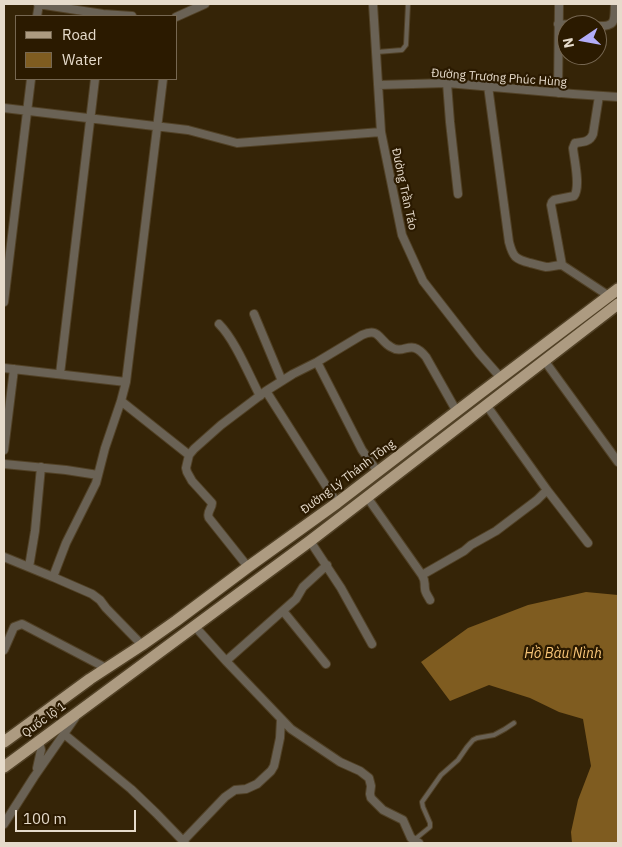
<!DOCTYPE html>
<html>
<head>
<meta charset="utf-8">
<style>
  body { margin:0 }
  #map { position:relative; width:622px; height:847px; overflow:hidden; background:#352407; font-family:"IBM Plex Sans",sans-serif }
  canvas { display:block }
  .frame { position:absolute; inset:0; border:5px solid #e6dbcb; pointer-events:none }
  .legend { position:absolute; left:15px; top:15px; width:162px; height:65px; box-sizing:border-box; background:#2b1a00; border:1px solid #766751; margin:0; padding:6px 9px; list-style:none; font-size:15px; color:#e6dbcb }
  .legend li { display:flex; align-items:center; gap:10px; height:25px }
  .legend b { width:25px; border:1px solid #766751 }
  .north { position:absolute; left:557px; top:15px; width:50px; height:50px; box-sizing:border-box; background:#2b1a00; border:1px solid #766751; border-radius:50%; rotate:258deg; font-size:14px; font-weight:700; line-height:20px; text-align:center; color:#e6dbcb }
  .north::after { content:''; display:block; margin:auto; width:18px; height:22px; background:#b3adf9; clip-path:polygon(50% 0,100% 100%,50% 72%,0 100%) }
  .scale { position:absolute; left:15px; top:810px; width:121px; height:22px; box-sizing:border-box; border:2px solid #e6dbcb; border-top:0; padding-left:6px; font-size:15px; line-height:18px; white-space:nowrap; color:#e6dbcb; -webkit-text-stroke:4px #2b1a00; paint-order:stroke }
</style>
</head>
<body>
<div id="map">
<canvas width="622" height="847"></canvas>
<div class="frame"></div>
<ul class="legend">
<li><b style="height:6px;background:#ad9b81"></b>Road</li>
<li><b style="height:14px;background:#7f5c20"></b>Water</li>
</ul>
<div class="north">N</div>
<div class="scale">100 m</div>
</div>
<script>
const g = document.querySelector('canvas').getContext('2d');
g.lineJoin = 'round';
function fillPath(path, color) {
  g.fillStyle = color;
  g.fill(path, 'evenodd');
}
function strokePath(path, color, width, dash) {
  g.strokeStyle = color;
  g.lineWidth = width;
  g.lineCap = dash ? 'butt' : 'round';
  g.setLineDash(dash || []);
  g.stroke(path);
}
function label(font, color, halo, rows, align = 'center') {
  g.font = font + ' "IBM Plex Sans",sans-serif';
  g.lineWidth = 4.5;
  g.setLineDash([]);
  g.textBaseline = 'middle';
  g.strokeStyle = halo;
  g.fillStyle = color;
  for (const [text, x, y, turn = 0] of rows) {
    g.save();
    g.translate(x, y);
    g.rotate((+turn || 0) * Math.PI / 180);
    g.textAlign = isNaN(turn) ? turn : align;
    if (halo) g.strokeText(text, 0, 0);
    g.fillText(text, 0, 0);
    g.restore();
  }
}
fillPath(new Path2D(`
  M586,592L618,595V843H572L571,832L578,800L591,766L583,719L559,712L530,698L489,685L450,701L421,662L468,628L528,605Z`), '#7f5c20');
const service = new Path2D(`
  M377,52L402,50L406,45L408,4
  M414,840L430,827V823L423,807L422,802L441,775L458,760L467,747L473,740L477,738L494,735L505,729L514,723`);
const minor = new Path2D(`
  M38,4L103,14L132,16
  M373,4L381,132L402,235L423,281L479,353L501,378
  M37,16L39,4
  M176,17L205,4
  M558,24L572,25
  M597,26C617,27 614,20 615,4
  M447,83L450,122L458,194
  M378,85L447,83L573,94L618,97
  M488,86L509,242C513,257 515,259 530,263C535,264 540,266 546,267C551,267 556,265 562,265L609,296
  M558,93L559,4
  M4,108L188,130L237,143L381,132
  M562,265L551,205L552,202L554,200L574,196C581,187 574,159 573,148L575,143C583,142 590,142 593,134L599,96
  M4,302L31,79
  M254,314L282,381
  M219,324C235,340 249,375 260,396
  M544,360L618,462
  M317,362L362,450L378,472
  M4,368L126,382
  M60,374L95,79
  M266,391L337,503
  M121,401L189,455
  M487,406L547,490L588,543
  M4,450L14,369
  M4,464L66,470L98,475
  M367,497L422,575C426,582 424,582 425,589C425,593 429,597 430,600
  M310,541L341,588L372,644
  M4,557L53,577L92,594L100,600L106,608L142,645
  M29,567L35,531L41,467
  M248,567L209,518C206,512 212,509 212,503L192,481L187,472L186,468L189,455L194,449L221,425L266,391L293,374L317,362L362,335C380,327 378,340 391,347C405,356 410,337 426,357L457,412
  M422,575L464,551L471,545L496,531L537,500L547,490
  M53,577L66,543L96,483L105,448L121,401L126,382L163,79
  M283,611L326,664
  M199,631L226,661L291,729L340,762L360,771L369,778L371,786L370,794L371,798L383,810L403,820L411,838L419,843
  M4,650L14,627L22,624L106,668
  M226,661L296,599L303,587L327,565
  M64,734L131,789L156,813L185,843
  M37,768L41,750L39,741
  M4,824L34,777L75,718
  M183,841L225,797L235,790L246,789L257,784L271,771L274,766L276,757L280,738L281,719`);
const primary = new Path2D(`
  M4,742L90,679L142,645L176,621L248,567L337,503L478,395L618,289
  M4,767L310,541L618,304`);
strokePath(service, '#514126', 6);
strokePath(minor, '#514126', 10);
strokePath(primary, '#514126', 14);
strokePath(service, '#6a6255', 4);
strokePath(minor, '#6a6255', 8);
strokePath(primary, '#ad9b81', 11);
label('12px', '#e6dbcb', '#2b1a00', [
  ["Đường Trương Phúc Hùng",499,78,4],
  ["Đường Trần Táo",404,189,78],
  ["Đường Lý Thánh Tông",348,477,-37],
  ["Quốc lộ 1",44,720,-36]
]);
label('italic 14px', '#f8c577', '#2b1a00', [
  ["Hồ Bàu Nình",563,654]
]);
</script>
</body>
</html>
